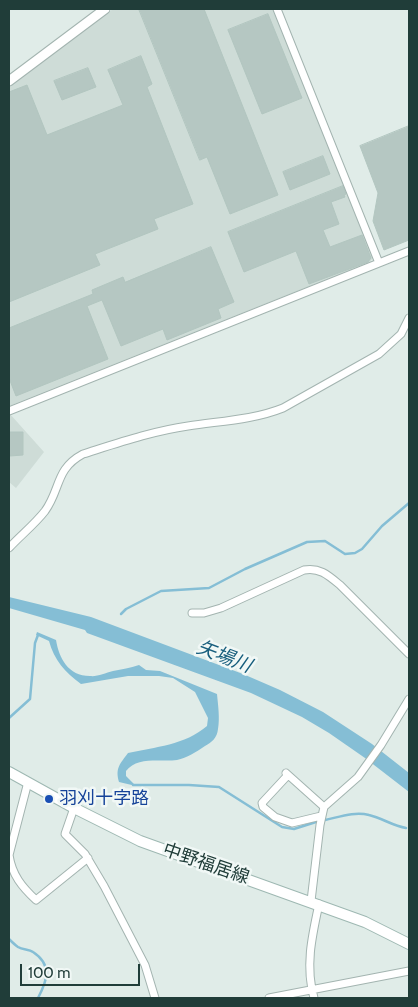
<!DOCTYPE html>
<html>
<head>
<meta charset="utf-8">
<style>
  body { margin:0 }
  #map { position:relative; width:418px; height:1007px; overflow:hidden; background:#e0ece8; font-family:Cabin,sans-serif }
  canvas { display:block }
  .frame { position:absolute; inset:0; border:10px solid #203d39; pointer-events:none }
  .scale { position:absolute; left:20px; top:964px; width:120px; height:22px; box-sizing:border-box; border:2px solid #203d39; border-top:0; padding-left:6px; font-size:15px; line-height:18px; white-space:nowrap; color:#203d39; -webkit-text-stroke:4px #f1f8f6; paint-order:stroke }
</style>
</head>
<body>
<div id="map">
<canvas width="418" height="1007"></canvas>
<div class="frame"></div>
<div class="scale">100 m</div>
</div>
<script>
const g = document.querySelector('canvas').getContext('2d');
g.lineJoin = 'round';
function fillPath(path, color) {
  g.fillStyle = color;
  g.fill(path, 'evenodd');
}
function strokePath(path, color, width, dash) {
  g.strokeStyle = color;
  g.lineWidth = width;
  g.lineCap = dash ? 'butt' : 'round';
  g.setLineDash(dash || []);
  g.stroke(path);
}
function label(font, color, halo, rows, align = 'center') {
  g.font = font + ' Cabin,"Noto Sans JP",sans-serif';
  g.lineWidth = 5;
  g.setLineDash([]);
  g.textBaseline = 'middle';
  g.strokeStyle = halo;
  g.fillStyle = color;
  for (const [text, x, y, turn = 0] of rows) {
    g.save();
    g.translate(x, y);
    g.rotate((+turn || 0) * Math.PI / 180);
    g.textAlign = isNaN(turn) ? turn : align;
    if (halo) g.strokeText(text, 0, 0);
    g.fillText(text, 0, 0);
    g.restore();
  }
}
fillPath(new Path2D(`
  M113,9H274L373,258L370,262L9,406V87Z
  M10,414L44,452L16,488L9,482V415Z`), '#cedcd7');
fillPath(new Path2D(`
  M9,597L91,617L243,674L280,690L323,712L372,744L409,773V792L365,758L329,733L302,717L251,693L87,633L85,630L9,608Z
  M37,632L56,640C59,658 68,676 90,676C97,677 105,673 113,671C122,669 130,668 139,665L146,670L160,671L217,694C218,705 220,718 218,729C217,738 212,742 205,746C196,752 187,758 177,760C160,762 137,756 126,771V776L136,786L119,782C115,768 120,764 128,753C155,747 185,745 207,726L208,718L195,692L173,678L159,676H128L81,684C65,672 54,660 49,641L36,635Z`), '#85bed5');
strokePath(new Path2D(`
  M121,614L126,609L161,591L209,588L245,569L307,542L325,541L345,554L355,553L362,549L382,526L409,503
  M9,718L30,699L35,643L38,635
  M133,785H189L219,787L282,827L294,829L316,822
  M325,820C339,817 355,811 369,815C382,818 393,826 406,828
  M9,939C12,942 15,945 18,947C23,950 29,949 33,952C53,965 47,981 38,998`), '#85bed5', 2.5);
const building = new Path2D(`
  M139,9H204L278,195L230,214L207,157L200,160Z
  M268,14L302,98L262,114L228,30Z
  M141,56L152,84L147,87L193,204L154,219L158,229L95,254L100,265L9,302V92L27,85L47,135L123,105L108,70Z
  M88,68L96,87L62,100L54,81Z
  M409,126V240L384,250L373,221L378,193L360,146Z
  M323,156L330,174L290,190L283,172Z
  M343,186L346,194L344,195L345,197L331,202L339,224L323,230L330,247L362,235L371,258L368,262L309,284L296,251L244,272L228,232Z
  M211,247L234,302L218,309L221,318L167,340L163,329L121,346L102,300L87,306L108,359L16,396L9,378V328L93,294L92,290L123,277L125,282Z
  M9,432H23V455L10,456Z`);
fillPath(building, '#b5c7c2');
strokePath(building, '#b2c6c0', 1);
const minor = new Path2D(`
  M277,9L379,263
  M9,411L409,251
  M9,548C20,536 35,524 45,511C61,489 55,469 83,454C118,443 153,431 188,426C220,421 253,420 283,408L379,354L401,334L409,318
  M192,613H204L221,608L304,570C319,567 328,575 340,585L409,654
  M286,773L324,807
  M288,775L262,803L263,807L275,817L292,823L321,816
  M28,782L9,855C12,875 22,887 36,900L88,858
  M74,808L65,834L85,854L104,886L145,965L155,998
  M311,901L320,825L324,807L358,777L381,745L409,699
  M269,998L409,971
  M314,998C305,966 312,936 319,904`);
const tertiary = new Path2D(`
  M9,81L105,9`);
const secondary = new Path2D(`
  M9,772L74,808L140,841L365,922L409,944`);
strokePath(minor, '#a3b4b0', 9);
strokePath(tertiary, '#a3b4b0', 11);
strokePath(secondary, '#9eb8b2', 12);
strokePath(minor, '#fff', 7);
strokePath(tertiary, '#fff', 9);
strokePath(secondary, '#fff', 10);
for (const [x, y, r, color] of [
  [49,799,5,"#1a4fb4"]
]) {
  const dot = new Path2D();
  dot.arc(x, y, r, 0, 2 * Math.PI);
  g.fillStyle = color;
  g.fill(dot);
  strokePath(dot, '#f1f8f6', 2);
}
label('18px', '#164399', '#f1f8f6', [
  ["羽刈十字路",59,799]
], 'left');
label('18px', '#203d39', '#f1f8f6', [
  ["中野福居線",206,864,19]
]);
label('italic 19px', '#175e7d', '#f1f8f6', [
  ["矢場川",224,657,21]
]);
</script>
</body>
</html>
